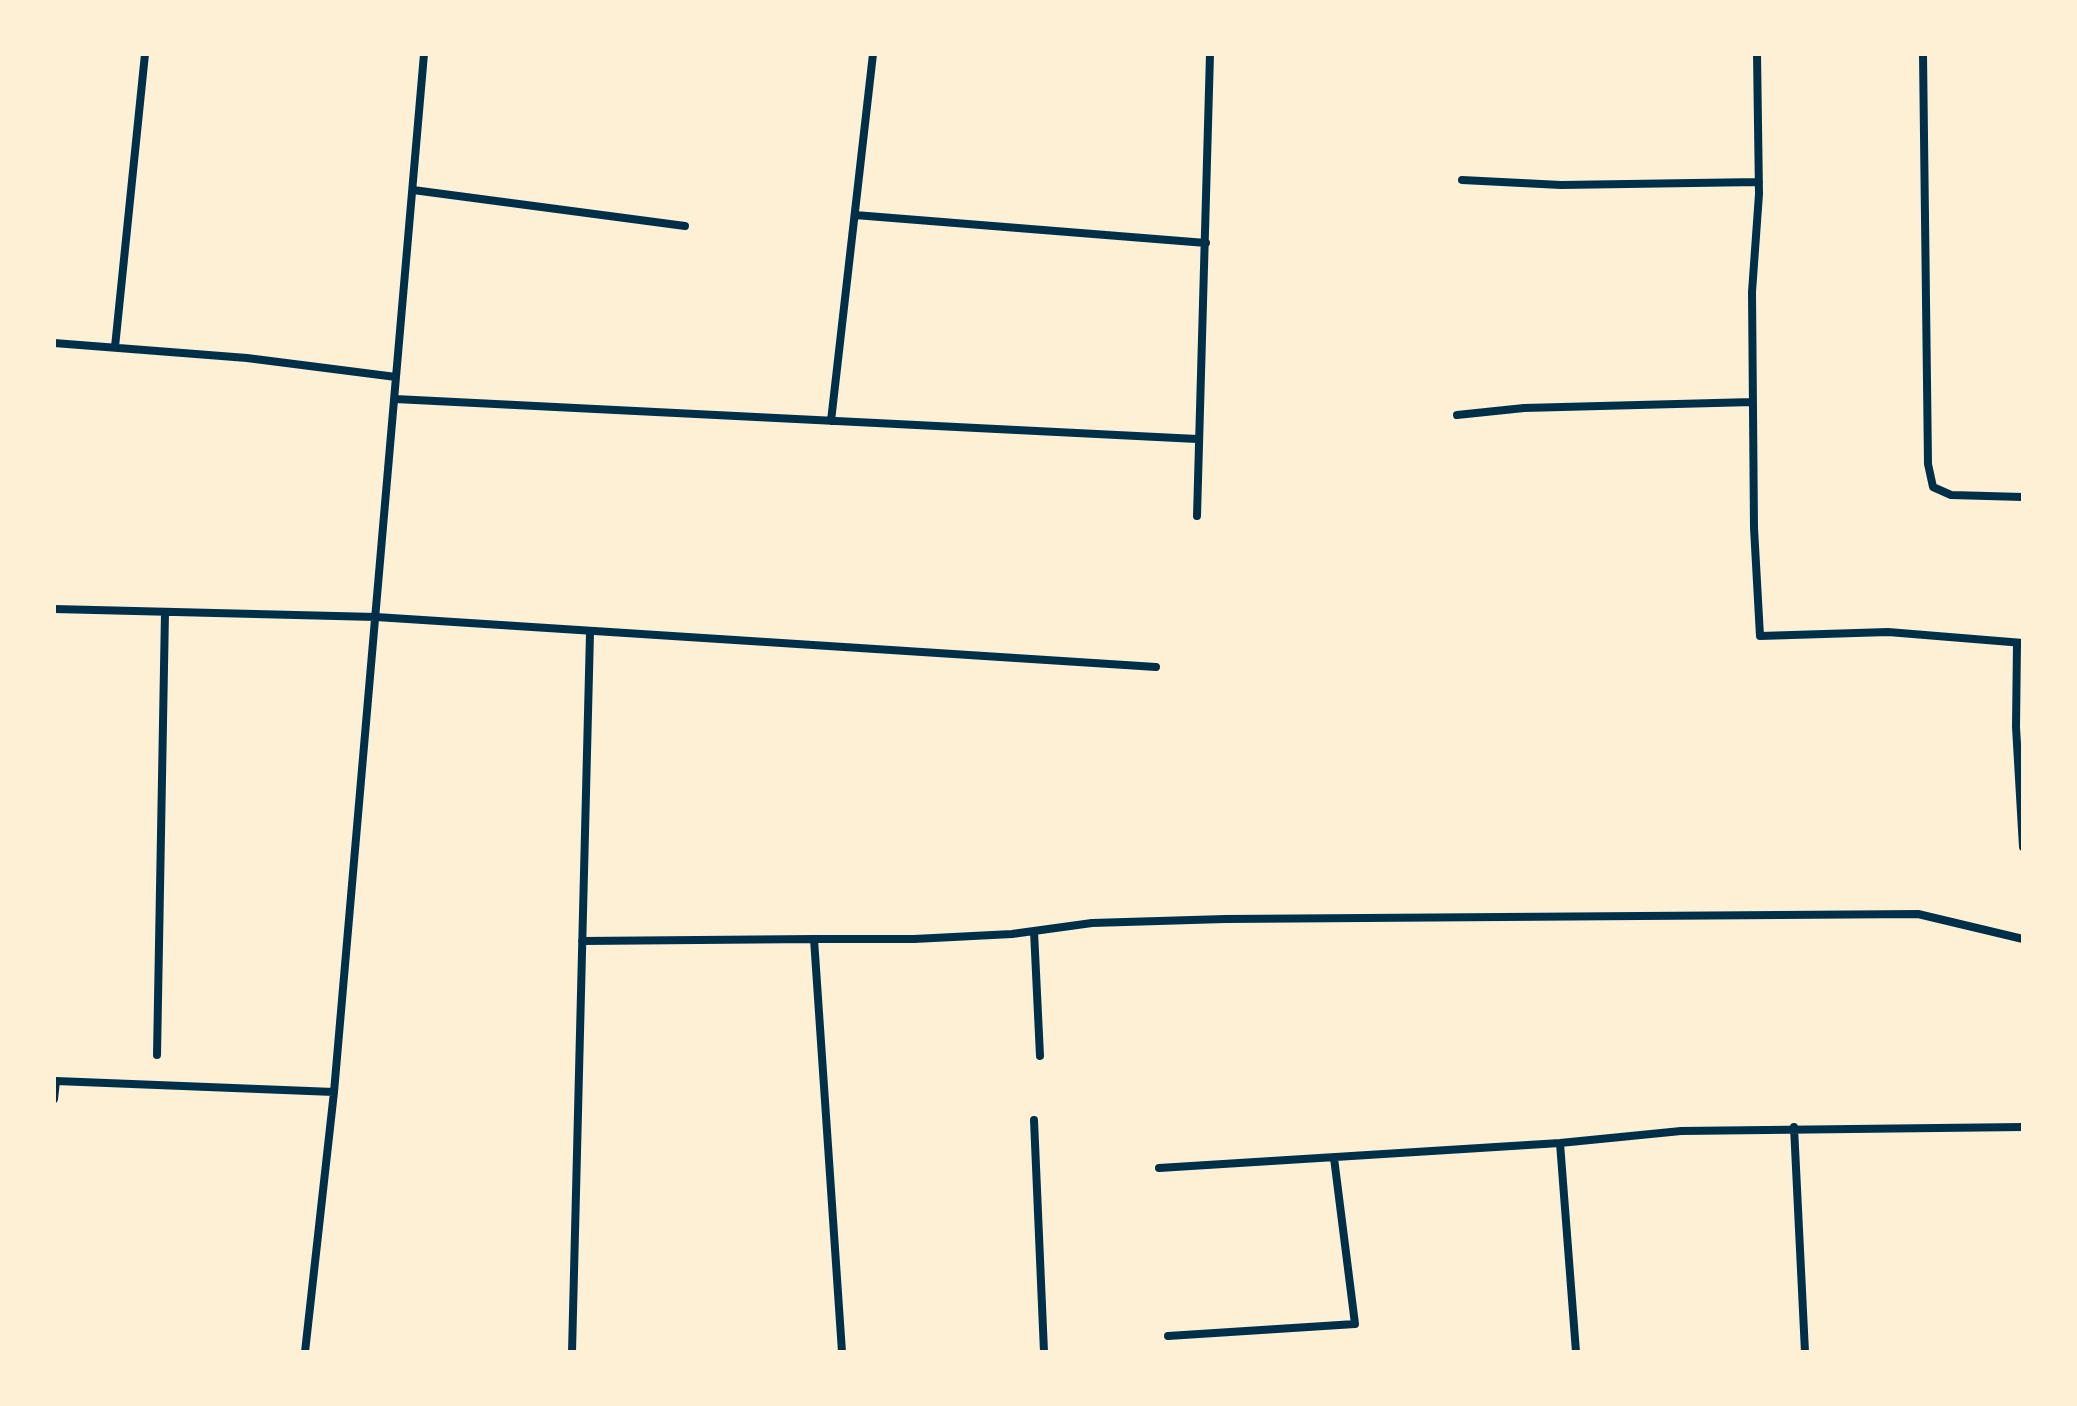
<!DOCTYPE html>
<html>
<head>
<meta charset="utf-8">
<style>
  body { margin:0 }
  #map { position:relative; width:2077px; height:1406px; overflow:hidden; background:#fdf0d5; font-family:Literata,serif }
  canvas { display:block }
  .frame { position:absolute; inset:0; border:56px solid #fdf0d5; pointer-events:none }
</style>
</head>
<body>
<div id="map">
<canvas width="2077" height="1406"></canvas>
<div class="frame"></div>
</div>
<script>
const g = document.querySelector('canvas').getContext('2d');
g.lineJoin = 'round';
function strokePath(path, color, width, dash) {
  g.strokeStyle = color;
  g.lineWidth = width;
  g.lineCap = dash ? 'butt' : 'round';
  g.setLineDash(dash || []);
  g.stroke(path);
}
strokePath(new Path2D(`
  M1757,54L1759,194L1752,292L1754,528L1760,636L1888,632L2023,643
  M1923,54L1928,464L1933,487L1951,495L2023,497
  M1462,180L1561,185L1759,182
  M413,190L685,226
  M855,215L1206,243
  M54,343L247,358L396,377
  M115,347L145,54
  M395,399L1197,439
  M1457,415L1524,408L1753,402
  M831,421L873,54
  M1197,516L1210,54
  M54,609L376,617L1156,667
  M2017,643L2016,727L2023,847
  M1034,931L1040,1056
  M814,939H914L1012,934L1092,923L1225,919L1918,914L2023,939
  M582,941L814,939L842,1352
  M157,1055L165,612
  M54,1099L56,1081L334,1092
  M1034,1120L1044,1352
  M1794,1127L1805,1352
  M1560,1143L1576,1352
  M1159,1168L1560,1143L1681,1131L2023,1127
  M1168,1336L1355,1324L1334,1158
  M305,1352L334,1092L424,54
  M572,1352L590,633`), '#003049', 8);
</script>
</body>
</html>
